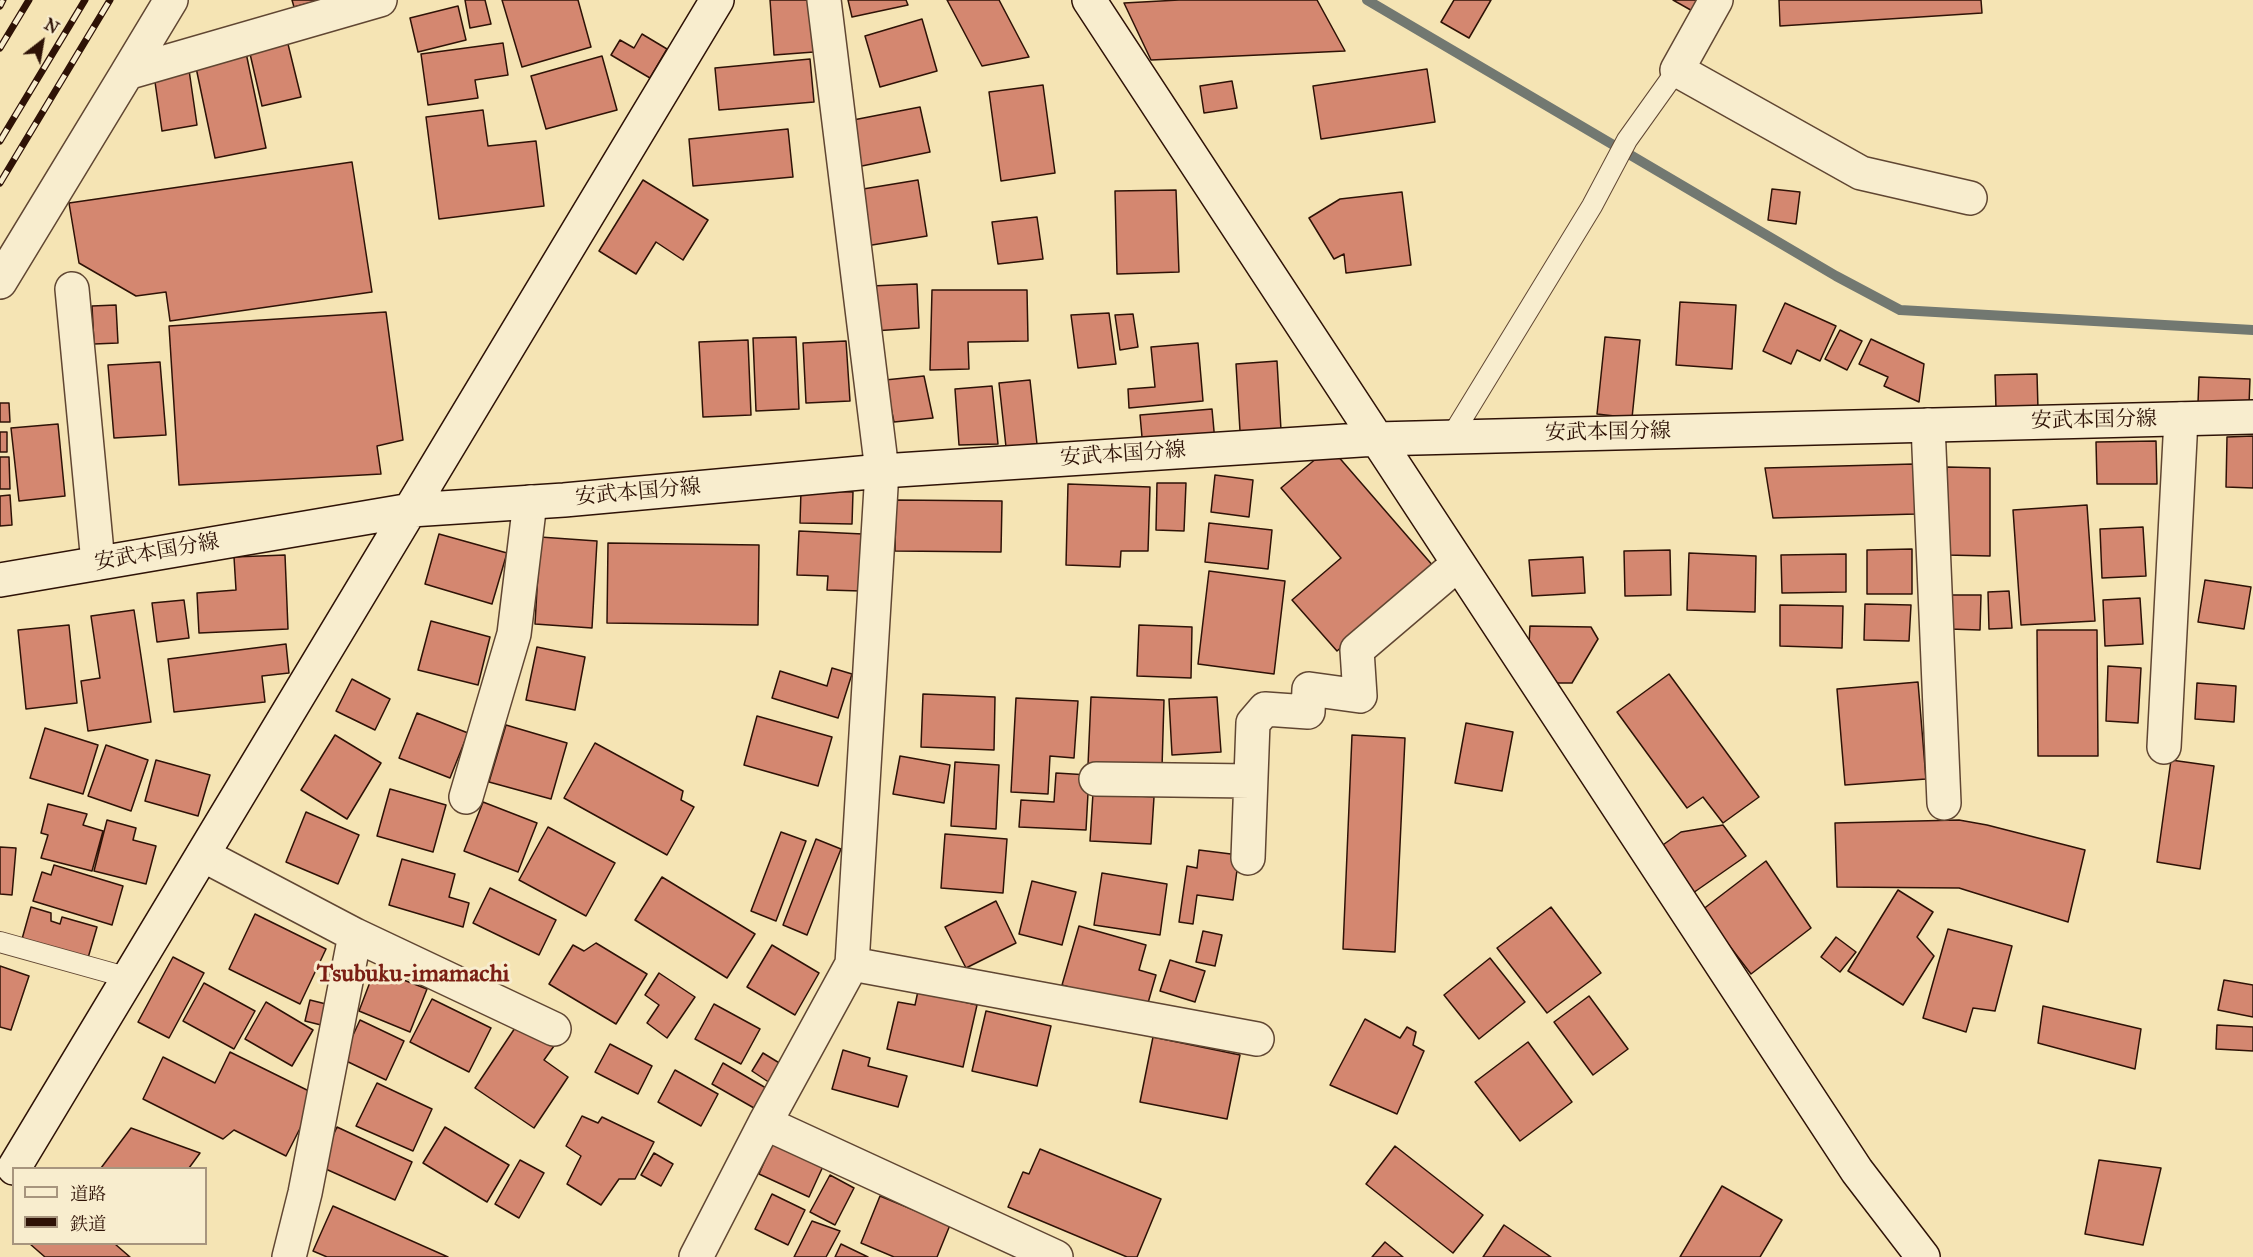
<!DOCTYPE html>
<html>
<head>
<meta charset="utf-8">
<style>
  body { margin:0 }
  #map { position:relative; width:2253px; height:1257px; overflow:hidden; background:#f5e4b4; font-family:"IM FELL Great Primer","Noto Serif JP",serif }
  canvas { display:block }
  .legend { position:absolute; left:12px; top:1167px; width:195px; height:78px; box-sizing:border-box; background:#f8edce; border:2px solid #a7957e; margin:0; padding:8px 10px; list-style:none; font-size:18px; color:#2e1206 }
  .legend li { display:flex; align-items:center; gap:12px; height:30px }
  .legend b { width:30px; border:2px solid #a7957e }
  .north { position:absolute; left:12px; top:12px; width:60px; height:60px; -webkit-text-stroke:4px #f8edce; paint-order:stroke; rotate:31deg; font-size:16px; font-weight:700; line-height:24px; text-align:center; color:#2e1206 }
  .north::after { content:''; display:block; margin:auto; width:21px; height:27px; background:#2e1206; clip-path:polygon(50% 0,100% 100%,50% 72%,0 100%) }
</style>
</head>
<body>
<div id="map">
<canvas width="2253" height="1257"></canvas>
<ul class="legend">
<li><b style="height:8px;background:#f8edce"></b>道路</li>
<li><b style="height:8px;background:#2e1206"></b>鉄道</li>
</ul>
<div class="north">N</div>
</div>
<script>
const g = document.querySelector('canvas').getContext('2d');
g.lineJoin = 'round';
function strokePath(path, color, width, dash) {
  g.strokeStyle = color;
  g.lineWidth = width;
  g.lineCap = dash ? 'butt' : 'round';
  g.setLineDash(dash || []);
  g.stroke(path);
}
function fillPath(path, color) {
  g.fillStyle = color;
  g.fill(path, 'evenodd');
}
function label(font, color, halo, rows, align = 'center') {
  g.font = font + ' "IM FELL Great Primer","Noto Serif JP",serif';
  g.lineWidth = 6;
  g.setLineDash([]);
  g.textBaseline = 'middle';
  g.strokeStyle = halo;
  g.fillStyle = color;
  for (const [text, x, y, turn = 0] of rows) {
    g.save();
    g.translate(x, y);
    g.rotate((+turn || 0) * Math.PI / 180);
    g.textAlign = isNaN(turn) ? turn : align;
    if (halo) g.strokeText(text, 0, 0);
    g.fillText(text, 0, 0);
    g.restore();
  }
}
strokePath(new Path2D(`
  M1367,0L1836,276L1900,310L2253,330`), '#727871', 10);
const building = new Path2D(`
  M292,0H321L294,7Z
  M465,0H485L491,24L470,28Z
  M502,0H578L591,47L522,67Z
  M770,0H810L814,52L774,55Z
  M848,0H906L908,5L852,17Z
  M947,0H999L1029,57L982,66Z
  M1179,0H1317L1345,51L1151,60L1124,3Z
  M1454,0H1491L1469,38L1441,22Z
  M1673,0H1704L1696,13Z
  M1779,0H1981L1982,13L1780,26Z
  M458,6L466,40L418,52L410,18Z
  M922,19L937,71L880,87L865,36Z
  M642,34L667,49L650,78L611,55L620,40L634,48Z
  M286,36L301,97L262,106L248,45Z
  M503,43L508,75L475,80L478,98L428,105L421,54Z
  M245,48L266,148L215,158L194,58Z
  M602,56L617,110L546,129L531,76Z
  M810,59L814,102L719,110L715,68Z
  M1427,69L1435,122L1321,139L1313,86Z
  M189,70L197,125L162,131L154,75Z
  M1232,81L1237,108L1204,113L1200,86Z
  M1043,85L1055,173L1001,181L989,92Z
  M920,107L930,152L857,167L848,121Z
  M483,110L488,146L536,141L544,206L439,219L426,117Z
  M788,129L793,177L693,186L689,139Z
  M352,162L372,292L170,321L166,292L136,296L79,263L69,203Z
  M643,180L708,220L683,260L656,242L636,274L599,251Z
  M918,180L927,236L866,246L857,190Z
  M1772,189L1800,192L1796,224L1768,220Z
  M1176,190L1179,272L1117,274L1115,191Z
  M1402,192L1411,265L1346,273L1344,254L1334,259L1309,218L1340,199Z
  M1037,217L1043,259L998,264L992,222Z
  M917,284L919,328L873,331L871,286Z
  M932,290H1027L1028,341L968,342L969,369L930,370Z
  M1680,302L1736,305L1732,369L1676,365Z
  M1785,303L1836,326L1820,361L1797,350L1791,364L1763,351Z
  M116,305L118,343L94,344L92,306Z
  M386,312L403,440L377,446L381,474L179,485L169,326Z
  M1109,313L1116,364L1078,368L1071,315Z
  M1133,314L1138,347L1120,350L1115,315Z
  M1840,330L1862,341L1847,370L1825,359Z
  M796,337L799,409L756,411L753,338Z
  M1605,337L1640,340L1632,418L1597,414Z
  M1871,339L1924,364L1919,402L1884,386L1888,377L1859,364Z
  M748,340L751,415L703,417L699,342Z
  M846,341L850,401L806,403L803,343Z
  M1198,343L1203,401L1129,408L1128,389L1155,387L1151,347Z
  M1277,361L1281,430L1240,431L1236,364Z
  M160,362L166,435L114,438L108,365Z
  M2037,374L2038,409H1996L1995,375Z
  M924,376L933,418L894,422L885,380Z
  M2199,377L2250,379L2249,405L2198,403Z
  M1030,380L1037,444L1006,447L999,383Z
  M992,386L998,444L959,445L955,389Z
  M0,403H9L10,422H0Z
  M1212,409L1215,442L1143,448L1140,415Z
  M58,424L65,496L19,501L11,428Z
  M0,432H7V452H0Z
  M2253,436V488L2226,487L2227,437Z
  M2156,441L2157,484H2097L2096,442Z
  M1330,447L1434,567L1337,651L1292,600L1341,558L1281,488Z
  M0,457H9L10,489H0Z
  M1914,464L1916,514L1773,518L1765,468Z
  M1947,467L1990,468V556L1946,555Z
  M1215,475L1253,480L1249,517L1211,512Z
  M1157,483H1186L1184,531L1156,530Z
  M1068,484L1150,487L1148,551H1121L1120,567L1066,565Z
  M801,490L853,492L852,524L800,523Z
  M10,495L12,525L0,526V496Z
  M896,500L1002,501L1001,552L895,551Z
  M2087,505L2095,621L2021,625L2013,510Z
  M1209,523L1272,530L1268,569L1205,562Z
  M2143,527L2146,576L2102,578L2100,529Z
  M799,531L863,534L861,591L827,590L828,576L797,575Z
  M439,534L507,553L492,604L425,584Z
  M540,537L597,541L592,628L535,624Z
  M608,543L759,545L758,625L607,623Z
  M1912,549V594H1867V550Z
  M1670,550L1671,595L1625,596L1624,551Z
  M1689,553L1756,556L1755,612L1687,610Z
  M1846,554V592L1782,593L1781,555Z
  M285,555L288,629L199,633L197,593L236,590L234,557Z
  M1583,557L1585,593L1532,596L1529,560Z
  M1209,571L1285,581L1274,674L1198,664Z
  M2205,580L2251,587L2244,629L2198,622Z
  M2009,591L2012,628L1989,629L1988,592Z
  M1950,595H1981L1980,630L1949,629Z
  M2140,598L2143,644L2105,646L2103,600Z
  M184,600L189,638L157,642L152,603Z
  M1865,604L1911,605L1909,641L1864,640Z
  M1780,605L1843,606L1842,648L1780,646Z
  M134,610L151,722L88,731L81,681L100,678L91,616Z
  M431,621L490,637L478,685L418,670Z
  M69,625L77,703L26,709L18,630Z
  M1139,625L1192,627L1191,678L1137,676Z
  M1530,626L1591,627L1598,639L1572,683H1557L1529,644Z
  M2037,630H2097L2098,756H2038Z
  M286,644L289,673L262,676L265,702L174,712L168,659Z
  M537,647L585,657L575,710L526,700Z
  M2108,666L2141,668L2138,723L2106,721Z
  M832,668L852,674L838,718L772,698L780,671L827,686Z
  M1669,674L1759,797L1723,823L1703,797L1687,808L1617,712Z
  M352,679L390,699L375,730L336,711Z
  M1918,682L1926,779L1845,785L1837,689Z
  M2197,683L2236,686L2234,722L2195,719Z
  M923,694L995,697L994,750L921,747Z
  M1091,697L1164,700L1162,768L1088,765Z
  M1217,697L1221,752L1172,755L1169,699Z
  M1016,698L1078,701L1074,758L1050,756L1048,794L1011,792Z
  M417,713L468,733L450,778L399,758Z
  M757,716L832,737L818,786L744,765Z
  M1466,723L1513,732L1502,791L1455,783Z
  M506,725L567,743L551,799L489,782Z
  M45,728L98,745L83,794L30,778Z
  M335,735L381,763L347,819L301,790Z
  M1352,735L1405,738L1395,952L1343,949Z
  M595,743L683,791L681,800L694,807L667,855L564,798Z
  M106,745L148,760L131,811L88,796Z
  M900,756L950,765L944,803L893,794Z
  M156,760L210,775L198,816L145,801Z
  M2171,760L2214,766L2200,869L2157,862Z
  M955,762L999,765L996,829L951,826Z
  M1056,773L1089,775L1086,830L1019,827L1021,800L1054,802Z
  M390,789L446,805L433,852L377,836Z
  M1093,793L1154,797L1151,844L1090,841Z
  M483,802L537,823L518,872L464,851Z
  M48,804L87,814L83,825L103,831L92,871L41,858L48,835L41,833Z
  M306,812L359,835L338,884L286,862Z
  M107,820L136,828L133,840L156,846L146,884L94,871Z
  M1959,820L1987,825L2085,850L2068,922L1959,888L1837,887L1835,823Z
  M1723,825L1746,856L1693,893L1660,847L1681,832Z
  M548,827L615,863L586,916L519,880Z
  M781,832L806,841L776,921L751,911Z
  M945,834L1007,839L1003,893L941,888Z
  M816,839L841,849L807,935L783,925Z
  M0,847L16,848L12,895L0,894Z
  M1199,850L1239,855L1233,900L1197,895L1193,924L1179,922L1187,866L1197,868Z
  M402,859L455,874L449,897L469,903L463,927L389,905Z
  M1766,861L1811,928L1751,974L1702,910Z
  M54,865L123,886L112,925L33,901L42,872L51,875Z
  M1102,873L1167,884L1160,935L1094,925Z
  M662,877L755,934L727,978L635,920Z
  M1032,881L1076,892L1062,945L1019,934Z
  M490,888L556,920L539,955L473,923Z
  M1898,890L1933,912L1917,937L1934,956L1903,1005L1848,971Z
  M996,901L1016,943L966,968L945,927Z
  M31,907L51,913V921L60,924L62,917L97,927L88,958L22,939Z
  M1551,907L1601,973L1547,1013L1497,948Z
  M255,914L326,949L300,1004L229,969Z
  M1079,926L1146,945L1139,970L1156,975L1146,1010L1062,985Z
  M1948,929L2012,946L1995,1011L1973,1008L1966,1032L1923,1018Z
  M1203,931L1222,935L1215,966L1196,962Z
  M1836,937L1856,952L1840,972L1821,957Z
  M596,943L647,974L616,1024L549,984L573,945L584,951Z
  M772,945L819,973L795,1015L747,987Z
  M173,957L204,973L169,1038L138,1022Z
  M1490,958L1525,1002L1479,1039L1444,995Z
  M1170,960L1205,971L1195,1002L1160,991Z
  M0,966L29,976L11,1030L0,1027Z
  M375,969L427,989L410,1032L359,1011Z
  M659,973L695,997L667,1038L647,1023L659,1005L645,995Z
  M2224,980L2253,985V1017L2218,1010Z
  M204,983L255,1011L234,1049L183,1021Z
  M918,991L977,1005L963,1067L887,1049L898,1002L915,1005Z
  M1589,996L1628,1049L1593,1075L1554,1022Z
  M432,999L491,1028L469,1072L410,1042Z
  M310,1000L326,1004L321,1025L305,1021Z
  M266,1002L313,1030L292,1066L245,1039Z
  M714,1004L760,1029L741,1064L695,1039Z
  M2043,1006L2141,1029L2135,1069L2038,1043Z
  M986,1011L1051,1026L1037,1086L972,1071Z
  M1365,1019L1400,1038L1407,1027L1416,1032L1413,1045L1424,1051L1397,1114L1330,1085Z
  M360,1020L404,1041L386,1080L342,1059Z
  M519,1022L554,1046L544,1060L568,1077L534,1128L475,1088Z
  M2217,1025L2253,1027V1051L2216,1049Z
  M1153,1037L1240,1055L1227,1119L1140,1102Z
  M1528,1042L1572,1102L1520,1141L1475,1082Z
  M610,1044L652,1066L638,1094L595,1072Z
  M843,1050L870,1058L868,1066L907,1076L898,1107L832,1089Z
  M230,1052L317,1095L286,1156L234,1130L223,1139L143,1099L163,1057L215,1083Z
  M763,1053L781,1064L770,1083L752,1071Z
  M723,1063L766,1088L754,1108L712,1084Z
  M675,1070L718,1094L701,1126L658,1102Z
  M377,1083L432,1109L413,1151L356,1126Z
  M582,1116L598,1123L602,1117L654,1142L635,1179H619L601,1205L567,1184L581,1156L566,1146Z
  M337,1127L412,1162L395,1200L319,1166Z
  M445,1127L509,1165L487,1202L423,1163Z
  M131,1128L200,1153L189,1168H101Z
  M774,1139L825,1162L809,1197L759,1174Z
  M1395,1146L1483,1215L1453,1253L1366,1184Z
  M1040,1149L1161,1199L1137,1257H1127L1008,1207L1023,1172L1029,1174Z
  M654,1153L673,1164L661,1186L641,1175Z
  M520,1160L544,1173L519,1218L495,1204Z
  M2099,1160L2161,1168L2143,1245L2085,1234Z
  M830,1175L854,1188L835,1225L810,1212Z
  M1722,1186L1782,1220L1760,1257H1680Z
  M772,1194L805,1210L788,1245L755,1229Z
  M880,1196L950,1225L937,1257H894L861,1243Z
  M333,1206L448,1257H327L313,1251Z
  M812,1221L840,1231L826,1257H794Z
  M1504,1225L1551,1257H1483Z
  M1385,1242L1403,1257H1372Z
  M30,1244H115L130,1257H45Z
  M841,1244L868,1257H835Z`);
fillPath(building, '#d48770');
strokePath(building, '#2e1206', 1.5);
const lane = new Path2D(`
  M1451,437L1592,206L1627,140L1677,70
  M0,942L129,978`);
const street = new Path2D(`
  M171,0L127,73L380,0
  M1716,0L1677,70L1861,173L1970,198
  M0,282L127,73
  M72,289L98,563
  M1928,425L1944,803
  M2164,747L2181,419
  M1096,779L1250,781
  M466,797L514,634L530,502
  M203,855L355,935L305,1193L289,1257
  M1248,858L1253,723L1265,709L1308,712L1309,689L1360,696L1357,650L1458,564
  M355,935L554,1029
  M852,964L1257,1039
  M765,1123L1056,1257
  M696,1257L765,1123L852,964L882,471L824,0`);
const secondary = new Path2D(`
  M1089,0L1857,1171L1923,1257
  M0,580L411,510L564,500L882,471L1376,439L2253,417
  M14,1168L717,0`);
strokePath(lane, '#604632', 22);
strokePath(street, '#604632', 36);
strokePath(secondary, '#2e1206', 36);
strokePath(lane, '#f8edce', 20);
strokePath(street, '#f8edce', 33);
strokePath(secondary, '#f8edce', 33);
const rail = new Path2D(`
  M0,6L3,0
  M0,48L29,0
  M0,141L85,0
  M0,183L110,0`);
strokePath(rail, '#2e1206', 7);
strokePath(rail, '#f8edce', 4.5, [14]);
label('21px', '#2e1206', '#f8edce', [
  ["安武本国分線",2094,421,-1],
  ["安武本国分線",1608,433,-1],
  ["安武本国分線",1123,455,-4],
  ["安武本国分線",638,493,-5],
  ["安武本国分線",157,553,-10]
]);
label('bold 24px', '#7a1f14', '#f8edce', [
  ["Tsubuku-imamachi",413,975]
]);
</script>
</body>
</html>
